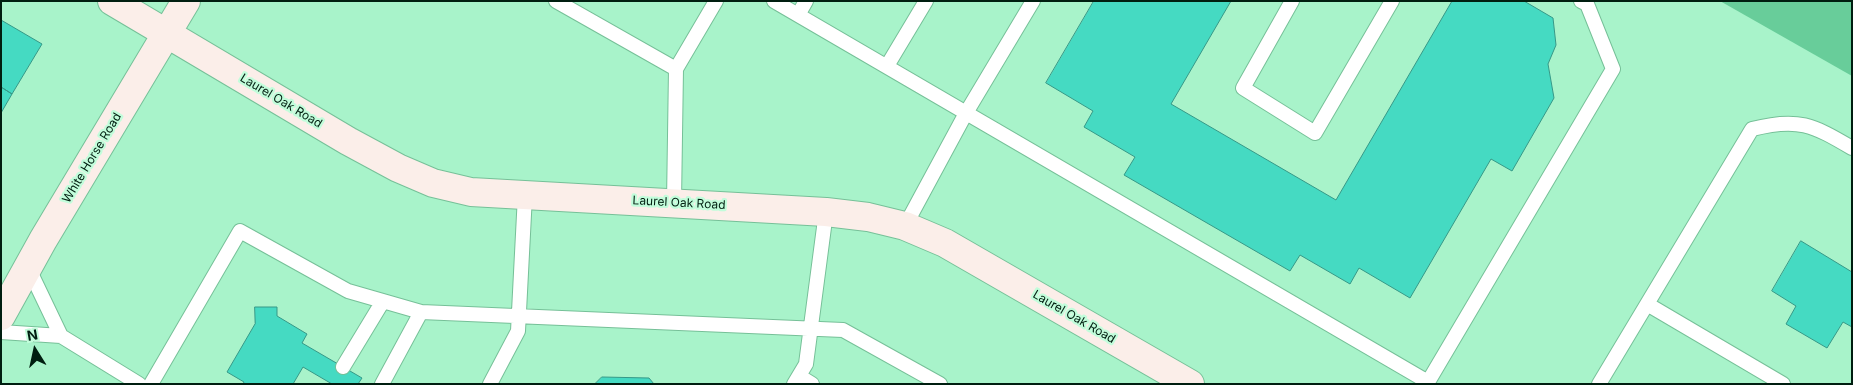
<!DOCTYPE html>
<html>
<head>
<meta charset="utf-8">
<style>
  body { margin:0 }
  #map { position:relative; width:1853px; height:385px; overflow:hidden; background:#a8f3ca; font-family:Inter,sans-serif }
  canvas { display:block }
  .frame { position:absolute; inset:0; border:2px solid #001e10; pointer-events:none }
  .north { position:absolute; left:10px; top:325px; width:50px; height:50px; -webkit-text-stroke:4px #c2fddb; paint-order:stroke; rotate:350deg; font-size:14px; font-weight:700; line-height:20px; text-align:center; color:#001e10 }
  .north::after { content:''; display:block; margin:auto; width:18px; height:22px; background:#001e10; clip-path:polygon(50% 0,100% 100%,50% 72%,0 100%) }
</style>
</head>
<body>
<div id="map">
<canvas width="1853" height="385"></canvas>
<div class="frame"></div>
<div class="north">N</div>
</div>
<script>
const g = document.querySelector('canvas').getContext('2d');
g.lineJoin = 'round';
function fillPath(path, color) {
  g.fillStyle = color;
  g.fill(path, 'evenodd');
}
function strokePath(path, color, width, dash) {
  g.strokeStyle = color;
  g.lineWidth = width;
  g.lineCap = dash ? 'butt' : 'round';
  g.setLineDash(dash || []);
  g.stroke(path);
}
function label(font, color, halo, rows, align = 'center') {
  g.font = font + ' Inter,sans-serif';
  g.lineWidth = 4.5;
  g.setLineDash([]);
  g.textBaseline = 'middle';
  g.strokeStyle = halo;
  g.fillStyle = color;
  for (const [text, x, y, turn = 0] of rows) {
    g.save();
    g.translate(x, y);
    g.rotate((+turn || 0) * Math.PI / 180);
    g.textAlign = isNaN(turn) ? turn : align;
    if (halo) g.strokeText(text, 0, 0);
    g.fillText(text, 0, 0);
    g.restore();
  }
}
fillPath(new Path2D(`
  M1720,1H1852V76Z`), '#68cd9a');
const building = new Path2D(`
  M1094,1H1231L1171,104L1336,200L1452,1H1524L1553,18L1556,45L1548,64L1554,98L1512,171L1491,159L1410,298L1359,268L1350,284L1300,255L1290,271L1124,175L1135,157L1084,127L1093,111L1046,83Z
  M1,20L42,44L12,94L1,87Z
  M1,87L12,94L1,113Z
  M1801,241L1852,272V327L1843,322L1827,348L1786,324L1796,306L1772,291Z
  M255,307H277V316L307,334L302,343L362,378L358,384H332L303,367L293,384H243L244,382L227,372L255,324Z
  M602,377L649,378L654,384H595Z`);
fillPath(building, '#45dac2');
strokePath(building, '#369887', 1);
const lane = new Path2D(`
  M556,1L676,69
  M774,1L1428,382L1613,69L1587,4L1581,1
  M1292,1L1243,88L1315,133L1392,1
  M798,15L806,1
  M887,66L926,1
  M674,202L676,69L716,1
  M905,226L966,113L1033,1
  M28,267L61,336
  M1647,304L1783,384
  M1,332L61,336L139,384
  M343,367L383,301
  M799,376L812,384
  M151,384L240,231L348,291L421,312L843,330L940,384
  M382,384L421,312
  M490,384L518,331L525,195
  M794,384L806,364L826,212
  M1599,384L1752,129C1798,117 1813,125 1852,148`);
const secondary = new Path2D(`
  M112,1L348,141L398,168L433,183L471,192L826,212L868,217L905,226L945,243L1190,384
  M1,316L43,240L186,1`);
strokePath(lane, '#76c098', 16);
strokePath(secondary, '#76c098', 30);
strokePath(lane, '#fff', 14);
strokePath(secondary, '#fbeee9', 28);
label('12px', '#001e10', '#c2fddb', [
  ["Laurel Oak Road",281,101,31],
  ["White Horse Road",92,158,-59],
  ["Laurel Oak Road",679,203,3],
  ["Laurel Oak Road",1074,317,30]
]);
</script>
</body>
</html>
